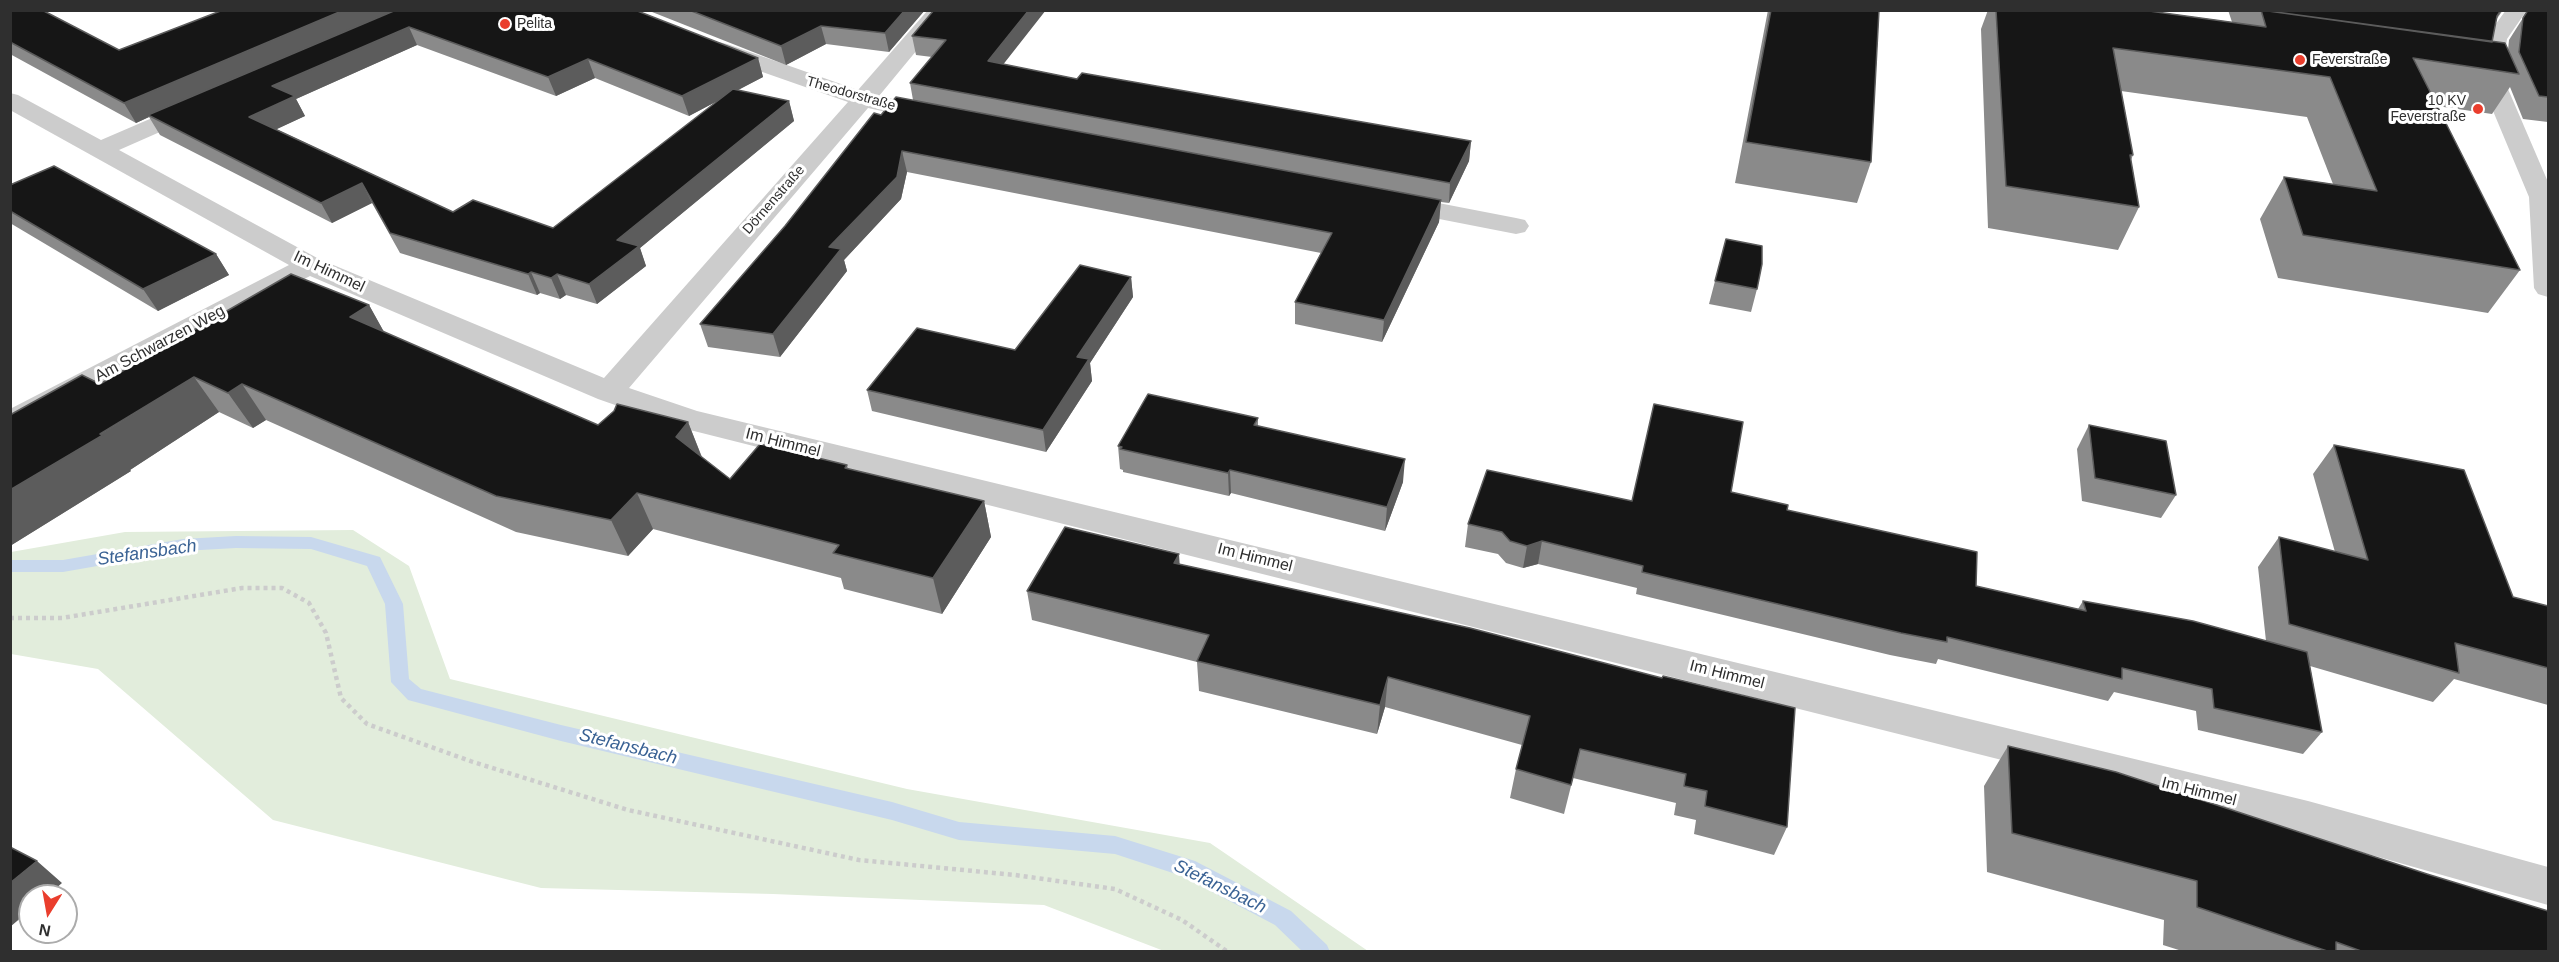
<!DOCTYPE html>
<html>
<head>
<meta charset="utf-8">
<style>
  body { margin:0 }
  #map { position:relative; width:2559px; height:962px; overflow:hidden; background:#fff; font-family:Arial,sans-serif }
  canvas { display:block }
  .frame { position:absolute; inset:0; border:12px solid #2f2f2f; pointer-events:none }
  .north { position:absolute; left:18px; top:884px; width:60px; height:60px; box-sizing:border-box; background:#fff; border:2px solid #acacac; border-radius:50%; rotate:191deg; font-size:16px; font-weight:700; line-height:24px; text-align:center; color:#2f2f2f }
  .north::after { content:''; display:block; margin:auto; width:21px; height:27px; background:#ea3e2d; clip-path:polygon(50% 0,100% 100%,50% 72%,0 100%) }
</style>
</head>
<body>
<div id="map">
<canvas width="2559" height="962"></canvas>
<div class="frame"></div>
<div class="north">N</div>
</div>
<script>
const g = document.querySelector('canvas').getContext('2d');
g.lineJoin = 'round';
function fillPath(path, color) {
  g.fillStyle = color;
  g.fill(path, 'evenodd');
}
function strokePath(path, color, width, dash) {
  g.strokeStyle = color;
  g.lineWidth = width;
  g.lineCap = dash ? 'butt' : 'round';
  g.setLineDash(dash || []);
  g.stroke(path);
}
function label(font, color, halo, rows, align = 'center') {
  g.font = font + ' Arial,sans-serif';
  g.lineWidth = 6;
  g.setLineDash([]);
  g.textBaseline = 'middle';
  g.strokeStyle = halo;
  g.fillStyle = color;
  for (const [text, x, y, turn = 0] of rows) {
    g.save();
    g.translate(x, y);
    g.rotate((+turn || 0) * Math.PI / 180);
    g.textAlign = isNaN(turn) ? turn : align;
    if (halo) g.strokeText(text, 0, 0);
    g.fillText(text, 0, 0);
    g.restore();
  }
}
fillPath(new Path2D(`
  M353,530L409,566L450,679L907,789L1210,843L1368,951H1164L1044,905L773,894L541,888L273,820L98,669L11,654V552L125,532Z`), '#e2eddc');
fillPath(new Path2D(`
  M236,536L311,537L380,557L403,604L409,679L421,689L561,725L892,802L959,822L1115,836L1195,861L1291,911L1327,945L1330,952H1303L1275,925L1182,876L1115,854L959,840L892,820L561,741L408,700L391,682L385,604L367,566L311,549L236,548L183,551L63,572H10V560H63L183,539Z`), '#c8d8ed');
strokePath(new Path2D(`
  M10,618H62L242,588H282L309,603L326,633L341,698L367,724L473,762L628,810L859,860L1015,875L1115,889L1182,920L1228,952`), '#ccc', 4.5, [4, 4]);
fillPath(new Path2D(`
  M928,10H950L879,96L942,110L945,115L942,120L933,122L868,108L629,388L697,411L2308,801L2548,867V905L2308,837L678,427L598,399L310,276L21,429L10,432V409L289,265L10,110V93L18,95L101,140L187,103L195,101L203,103L207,108L203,113L119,150L319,259L604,378L848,102L711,54L708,49L711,44L719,42L727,44L858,90Z
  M2506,10H2527L2507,39L2502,75L2548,182V297L2538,294L2534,288L2529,197L2478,75L2485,39Z
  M1397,195L1516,218L1525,220L1529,226L1525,232L1516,234L1388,209L1384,203L1388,197Z`), '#ccc');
fillPath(new Path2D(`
  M10,10L45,12L119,50L223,10L758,58L763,77L737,90L789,101L794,121L640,248L646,266L597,304L566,295L560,299L540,293L537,295L400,253L372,203L332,223L160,135L149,117L136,123L10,54ZM417,45L556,96L595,78L689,116L721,99L553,228L453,212L276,129L305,116L296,99Z
  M647,10H925L889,52L826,44L786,65Z
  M934,10L1003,64L1077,79L1471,141L1469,161L1449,203L1441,202L1439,222L1382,342L1295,324V302L1321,253L907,172L901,199L844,260L847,271L780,357L708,347L700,324L881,115L913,100L910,83L932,57L916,55L912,36Z
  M1768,10H1879L1871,162L1857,203L1735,183Z
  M1988,10H2142L2232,22L2228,10H2503L2496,20L2492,42L2508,50L2509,40L2528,10H2548V124V122L2523,119L2510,87L2492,114L2437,106L2520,270L2488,313L2278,278L2260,219L2284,177L2333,184L2307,117L2121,91L2133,155L2131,160L2139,207L2118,250L1988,228L1981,29Z
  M10,185L216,254L229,275L158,311L10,223Z
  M1726,239L1757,289L1751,312L1709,304Z
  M1131,277L1133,297L1090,363L1092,381L1046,452L872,411L867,390L1015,350Z
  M369,305L384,332L598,425L688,422L702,457L730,479L847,465L848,469L984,501L991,537L942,614L844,589L841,578L653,529L628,556L516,532L266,420L253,428L219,412L130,470L131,471L10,546V415L100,384Z
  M1258,418V426L1403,482L1385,531L1231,493L1229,496L1123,472V470L1120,469L1118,446Z
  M2089,425L2176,495L2161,518L2082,501L2077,449Z
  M2334,445L2513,597L2548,606V705L2454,679L2433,702L2310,666L2322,732L2303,754L2198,730L2196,711L2114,692L2108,701L1938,659L1936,664L1890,655L1636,594L1637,588L1538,564L1523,568L1506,563L1498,554L1465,547L1468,524L1731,492L1787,510L1976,586L2078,609L2083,601L2266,641L2258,567L2279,537L2335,552L2313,474Z
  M1179,554V564L1470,628L1787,827L1774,855L1694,834L1696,820L1674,815L1676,803L1573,778L1564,814L1510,798L1516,769L1522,745L1385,707L1377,734L1199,691L1197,662L1032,620L1027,591Z
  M2008,746L2427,874L2548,951H2182L2163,945L2164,920L1987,872L1984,786Z`), '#8a8a8a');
fillPath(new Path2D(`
  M344,10H396L148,115L149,117L136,123L124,103Z
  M905,10H925L889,52L885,33Z
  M1029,10H1046L991,80L988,61Z
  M821,26L826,44L786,65L781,46Z
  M409,27L417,45L296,99L305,116L260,137L249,117L272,86Z
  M758,58L763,77L689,116L682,96Z
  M588,59L595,78L556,96L548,77Z
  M789,101L794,121L640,248L646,266L597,304L589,284L617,240Z
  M1471,141L1469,161L1449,203L1450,183Z
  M902,151L907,172L901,199L844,260L847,271L780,357L773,334L829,247Z
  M362,183L372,203L332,223L321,203Z
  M1441,200L1439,222L1382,342L1384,320Z
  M216,254L229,275L158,311L143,289Z
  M531,272L540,293L537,295L528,274Z
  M557,274L566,295L560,299L551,278Z
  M1131,277L1133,297L1090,363L1092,381L1046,452L1043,430L1077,357Z
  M369,305L389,341L350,317Z
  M194,377L219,412L130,470L131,471L10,546V490Z
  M242,384L266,420L253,428L228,393Z
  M688,422L702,458L676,437Z
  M1405,459L1403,482L1385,531L1387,507Z
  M1230,470L1231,493L1229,496L1228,473Z
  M637,493L653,529L628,556L611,520Z
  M984,501L991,537L942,614L933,578Z
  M1542,541L1538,564L1523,568L1527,546Z
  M1179,554L1181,584L1174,563Z
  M1388,677L1385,707L1377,734L1380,705Z
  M37,861L62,883L47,896H30V910L10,927V883Z`), '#5c5c5c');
const building = new Path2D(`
  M10,10H42L119,50L223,10H344L124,103L10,42Z
  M396,10H635L758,58L682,96L588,59L548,77L409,27L272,86L295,96L249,117L453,212L473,200L553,228L733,89L789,101L617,240L639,246L589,284L557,274L551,278L531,272L528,274L390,233L362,183L321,203L148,115Z
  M689,10H905L885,33L821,26L781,46Z
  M934,10H1029L988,61L1077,79L1082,73L1471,141L1450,183L910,83L946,40L912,36Z
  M1771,10H1879L1871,162L1746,142Z
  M1996,10H2142L2266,27L2261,10L2505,43L2519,74L2413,58L2520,270L2303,235L2284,177L2377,191L2330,77L2113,48L2133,155H2130L2139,207L2006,186Z
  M2261,10H2501L2497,16L2492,42Z
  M2528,10H2548V97L2539,96L2519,52L2523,18Z
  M896,97L1441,200L1384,320L1295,302L1332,233L902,151L897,177L829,247L841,249L773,334L700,324L785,226L874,113L881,115Z
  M54,166L216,254L143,289L10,211V185Z
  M1726,239L1762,246V264L1757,289L1715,281Z
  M1080,265L1131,277L1077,357L1089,359L1043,430L867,390L917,328L1015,350Z
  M291,274L369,305L350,317L598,425L614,411L617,404L688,422L676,437L730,479L760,444L847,465L845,468L984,501L933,578L833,553L839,545L637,493L611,520L496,496L242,384L228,393L194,377L100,434L103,435L10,490V415L82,375L100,384Z
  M1148,394L1258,418L1254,425L1405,459L1387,507L1230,470L1228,473L1120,449L1122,447L1118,446Z
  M1654,404L1743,422L1731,492L1788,505L1787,510L1977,552L1976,586L2086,611L2083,601L2193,621L2307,652L2322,732L2214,708L2212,689L2122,668V679L1947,637V642L1901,633L1642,572L1643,566L1542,541L1527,546L1510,541L1502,532L1468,524L1487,470L1632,501Z
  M2089,425L2166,441L2176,495L2095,478Z
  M2334,445L2464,470L2513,597L2548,606V668L2455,643L2459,673L2289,624L2279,537L2368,560Z
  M1065,527L1179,554L1174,563L1470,628L1662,678L1663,676L1795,708L1787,827L1705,806L1707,791L1684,786L1686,774L1580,749L1571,785L1516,769L1530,716L1388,677L1380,705L1197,661L1209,635L1027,591Z
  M2008,746L2116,772L2427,874L2548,911V951H2361L2336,942V951H2327L2197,907V881L2012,833Z
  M10,847L37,861L10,883Z`);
fillPath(building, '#161616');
strokePath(building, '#5c5c5c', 1.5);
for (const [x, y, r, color] of [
  [505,24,6,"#ea3e2d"],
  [2300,60,6,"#ea3e2d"],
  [2478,109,6,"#ea3e2d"]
]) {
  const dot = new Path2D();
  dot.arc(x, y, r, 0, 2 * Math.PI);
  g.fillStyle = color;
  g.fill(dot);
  strokePath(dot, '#fff', 2);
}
label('14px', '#2f2f2f', '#fff', [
  ["Pelita",517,24],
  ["Feverstraße",2312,60],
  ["10 KV",2466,101,"right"],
  ["Feverstraße",2466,117,"right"]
], 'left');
label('14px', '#2f2f2f', '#fff', [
  ["Theodorstraße",851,94,16],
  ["Dörnenstraße",774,200,-49]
]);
label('16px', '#2f2f2f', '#fff', [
  ["Im Himmel",329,272,25],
  ["Am Schwarzen Weg",160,344,-28],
  ["Im Himmel",783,443,14],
  ["Im Himmel",1255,558,14],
  ["Im Himmel",1727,675,14],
  ["Im Himmel",2199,792,14]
]);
label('italic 18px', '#3a6294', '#fff', [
  ["Stefansbach",147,553,-8],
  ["Stefansbach",628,747,14],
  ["Stefansbach",1220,887,26]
]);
</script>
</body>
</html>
